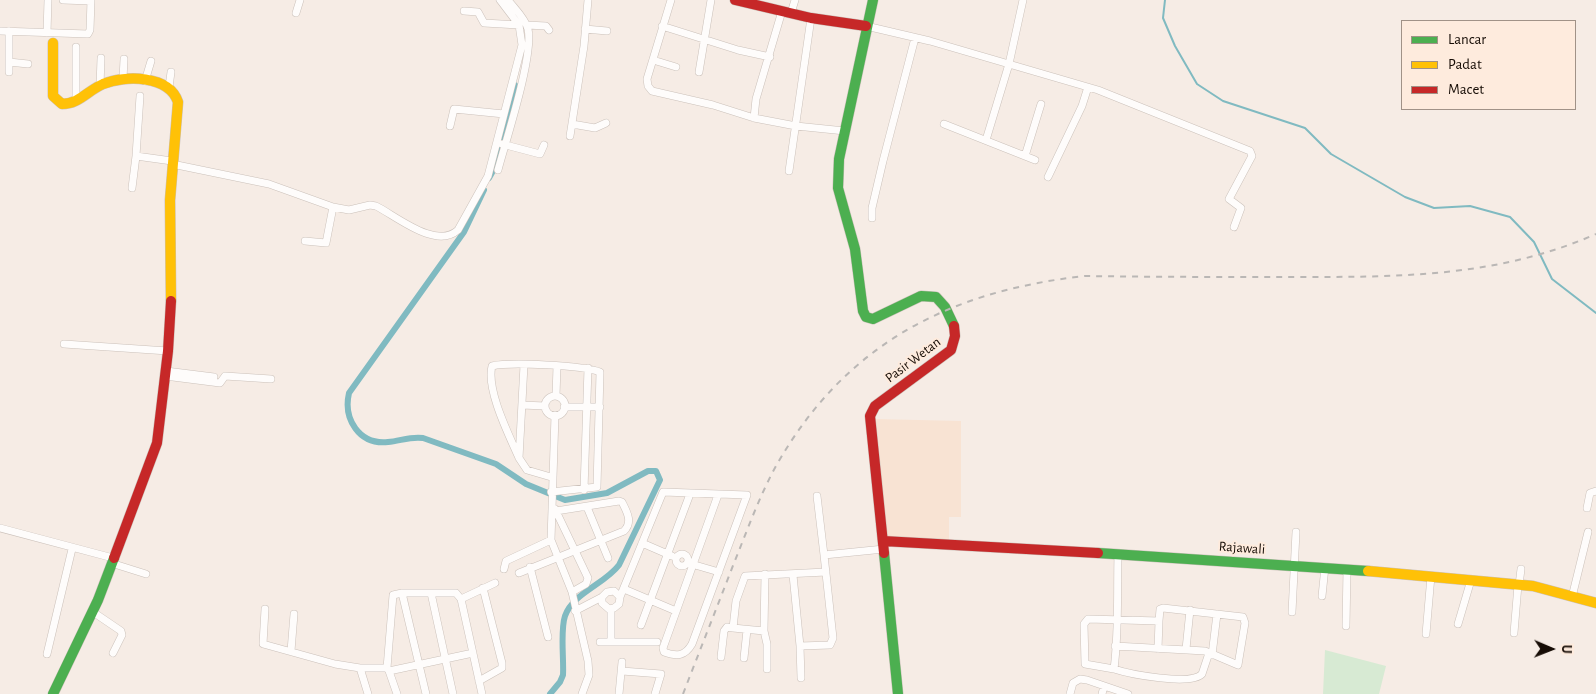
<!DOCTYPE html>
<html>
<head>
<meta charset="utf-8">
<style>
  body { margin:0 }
  #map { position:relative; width:1596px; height:694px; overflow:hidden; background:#f6ece5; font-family:"Alegreya Sans",sans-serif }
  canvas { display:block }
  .legend { position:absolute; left:1401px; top:20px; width:175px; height:90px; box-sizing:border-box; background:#feebdd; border:1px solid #a19287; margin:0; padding:6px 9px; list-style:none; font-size:15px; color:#160c05 }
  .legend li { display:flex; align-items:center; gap:10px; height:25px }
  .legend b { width:25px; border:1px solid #a19287 }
  .north { position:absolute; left:1526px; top:624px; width:50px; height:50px; -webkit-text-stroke:4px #feebdd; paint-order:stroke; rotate:91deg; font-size:14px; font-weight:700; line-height:20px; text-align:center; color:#160c05 }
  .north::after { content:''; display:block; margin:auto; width:18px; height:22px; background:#160c05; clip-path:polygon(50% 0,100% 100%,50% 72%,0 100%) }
</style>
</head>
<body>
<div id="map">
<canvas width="1596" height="694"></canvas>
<ul class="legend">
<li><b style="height:6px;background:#4caf50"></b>Lancar</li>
<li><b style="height:6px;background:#ffc107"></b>Padat</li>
<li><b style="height:6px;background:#c62828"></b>Macet</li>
</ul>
<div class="north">U</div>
</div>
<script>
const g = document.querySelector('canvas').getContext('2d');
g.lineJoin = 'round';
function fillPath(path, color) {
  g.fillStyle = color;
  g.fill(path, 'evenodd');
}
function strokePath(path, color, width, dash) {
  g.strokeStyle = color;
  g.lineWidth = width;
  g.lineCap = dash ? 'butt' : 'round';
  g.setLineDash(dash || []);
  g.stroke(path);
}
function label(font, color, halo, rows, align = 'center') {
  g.font = font + ' "Alegreya Sans",sans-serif';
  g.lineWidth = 4;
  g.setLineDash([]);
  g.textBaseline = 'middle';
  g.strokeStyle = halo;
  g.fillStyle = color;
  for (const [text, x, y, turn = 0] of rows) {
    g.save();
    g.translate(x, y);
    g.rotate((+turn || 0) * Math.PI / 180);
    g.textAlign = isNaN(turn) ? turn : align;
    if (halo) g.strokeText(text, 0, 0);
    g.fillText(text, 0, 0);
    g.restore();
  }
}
fillPath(new Path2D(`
  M875,419L961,421V517H949V541L884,539Z`), '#f8e3d3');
fillPath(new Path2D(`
  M1325,650L1386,666L1379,694H1323Z`), '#d7ead3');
strokePath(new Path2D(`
  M1165,0L1163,18L1175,46L1197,84L1223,101L1305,128L1331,154L1405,197L1434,208L1470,206L1510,217L1534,242L1552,279L1596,313`), '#80bac1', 2);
strokePath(new Path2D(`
  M489,178L494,169L515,85
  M484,190L464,232L349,393C343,419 359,445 388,442C400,441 411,436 423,438L496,464L526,484L565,500L607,493L648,471H656L660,480L619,565C605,584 573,593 565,616C560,631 564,658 563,675L560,682L550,694`), '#80bac1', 6);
const street = new Path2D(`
  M63,0L91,1
  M671,0L647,79L648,86L652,91L713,105L754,118L796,126L845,131
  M464,11L478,12L484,23L519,25
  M296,13L300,0
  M791,13L795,0
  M527,25L546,26L549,30
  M662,26L738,50L770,57
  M866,26L930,41L1098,90L1250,151L1252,156L1229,199L1241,208L1234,227
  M585,29L607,31
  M0,31L88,34L90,30L91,0
  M47,33L48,0
  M76,47V101
  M653,60L676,67
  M9,62L28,64
  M9,72V31
  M699,72L711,0
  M123,79L124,59
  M145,81L151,61
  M100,86L101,58
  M169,87L171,72
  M140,96L136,156L172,161
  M754,118L756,99L782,11
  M572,124L595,128L606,123
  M944,124L1035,160
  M450,126L454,109L504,114
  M570,136L584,46L588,0
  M986,140L1009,64L1023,0
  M502,144L540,154L544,145
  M1025,156L1041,104
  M172,164L269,184L333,207L326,243L305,241
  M498,170C506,140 534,55 528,29C525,18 515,9 508,0
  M789,171L811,18
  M1048,177L1082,106L1088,87
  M132,188L136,156
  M333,207L349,210L370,205L376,206C396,216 436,250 458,230L488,176L522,45L519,25L500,0
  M872,218V208L883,161L915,38
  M64,344L168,351
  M524,365L519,458L527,470L551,477
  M166,371L214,377
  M165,376L220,383L225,376L271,379
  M556,396L557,366
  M545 406a10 10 0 1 1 20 0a10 10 0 1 1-20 0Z
  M522,405L545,406
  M564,407H600
  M555,415L551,540L572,592L588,661L589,675L582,694
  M519,458C509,435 486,390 492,366C509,362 583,365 600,372L597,487L551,492
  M584,490L588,368
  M817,496L824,555
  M587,507L608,558
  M1587,508L1590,493L1596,491
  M555,509L588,578L586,584L572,592
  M0,528L113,558
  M642,543L672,556
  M676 560a6 6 0 1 1 12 0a6 6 0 1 1-12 0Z
  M111,563L146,574
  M688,563L719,572
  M530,567L548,637
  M504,569L506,561L551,540
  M519,573L624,531C633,522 627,512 622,502L619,501L556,511
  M793,575L800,646L830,645L833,638L824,555L884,549
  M1519,585L1521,569
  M624,589L676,611
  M402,593L426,694
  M431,593L453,694
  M1322,596L1325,567
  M602,597V603L609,609L614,608L619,604L620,597L663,492L747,495L692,644C685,656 677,657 664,652L663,648L718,495
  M1572,597L1588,532
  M461,599L495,583
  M265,609L263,644L335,664L360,668H387L389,671L473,653
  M611,609V642
  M575,611L602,597L607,592L614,591L620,597
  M93,612L121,631L122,635L113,653
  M1292,612L1296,532
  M1458,624L1471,580
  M641,625L690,494
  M1346,626L1347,569
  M764,631L765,574
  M1514,633L1518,585
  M1426,634L1431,576
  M600,642H657
  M800,646L801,678
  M1115,646L1205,651L1238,665L1245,623L1243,617L1163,608L1160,609L1159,621L1088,619L1084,624L1085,664L1114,669C1119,631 1117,592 1118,554
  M1158,649L1159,621
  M1186,649L1190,610
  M291,651L294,614
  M47,654L72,549
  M1212,655L1217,614
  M721,657L724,631L727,627L733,628
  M744,658L747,630
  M360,668L368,694
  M387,668L393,595L402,593H456L461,599L482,694
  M767,669V644L764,631L733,628L736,601L745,576L826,572
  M1114,669C1129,674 1191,686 1202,674L1209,653
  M389,671L397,694
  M622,671L661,674L655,694
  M479,681L502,668V663L483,588
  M619,694L622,662
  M1070,694L1073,683L1080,679L1087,680L1128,694
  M1102,694L1104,686`);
const fast = new Path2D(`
  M873,0L839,159L838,188L855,249L863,311L866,317L873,319L921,296L936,297L945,307L954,326
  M884,553L898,694
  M1098,553L1368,571
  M53,694L98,600L114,558`);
const slow = new Path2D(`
  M53,43V96L62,104C79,104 87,91 103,84C125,75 169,75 178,102L170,200L171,301
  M1368,571L1533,586L1596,603`);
const jam = new Path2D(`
  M735,0L811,18L866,26
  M883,541L1098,553
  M884,553L870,416L875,406L951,350L955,336L954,326
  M114,558L157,443L168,351L171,301`);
strokePath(street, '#cbc1ba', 8);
strokePath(fast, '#cbc1ba', 11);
strokePath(slow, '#cbc1ba', 11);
strokePath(jam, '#cbc1ba', 11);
strokePath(street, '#fefcfb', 7);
strokePath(fast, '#4caf50', 10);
strokePath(slow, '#ffc107', 10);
strokePath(jam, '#c62828', 10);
strokePath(new Path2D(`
  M683,694C700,650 717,607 734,563C747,531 759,497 776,466C845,344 949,291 1085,276C1153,277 1222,277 1290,277C1397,277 1496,278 1596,234`), '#bab7b5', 2, [6, 6]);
label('14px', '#160c05', '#feebdd', [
  ["Pasir Wetan",913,360,-37],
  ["Rajawali",1242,548,4]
]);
</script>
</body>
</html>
